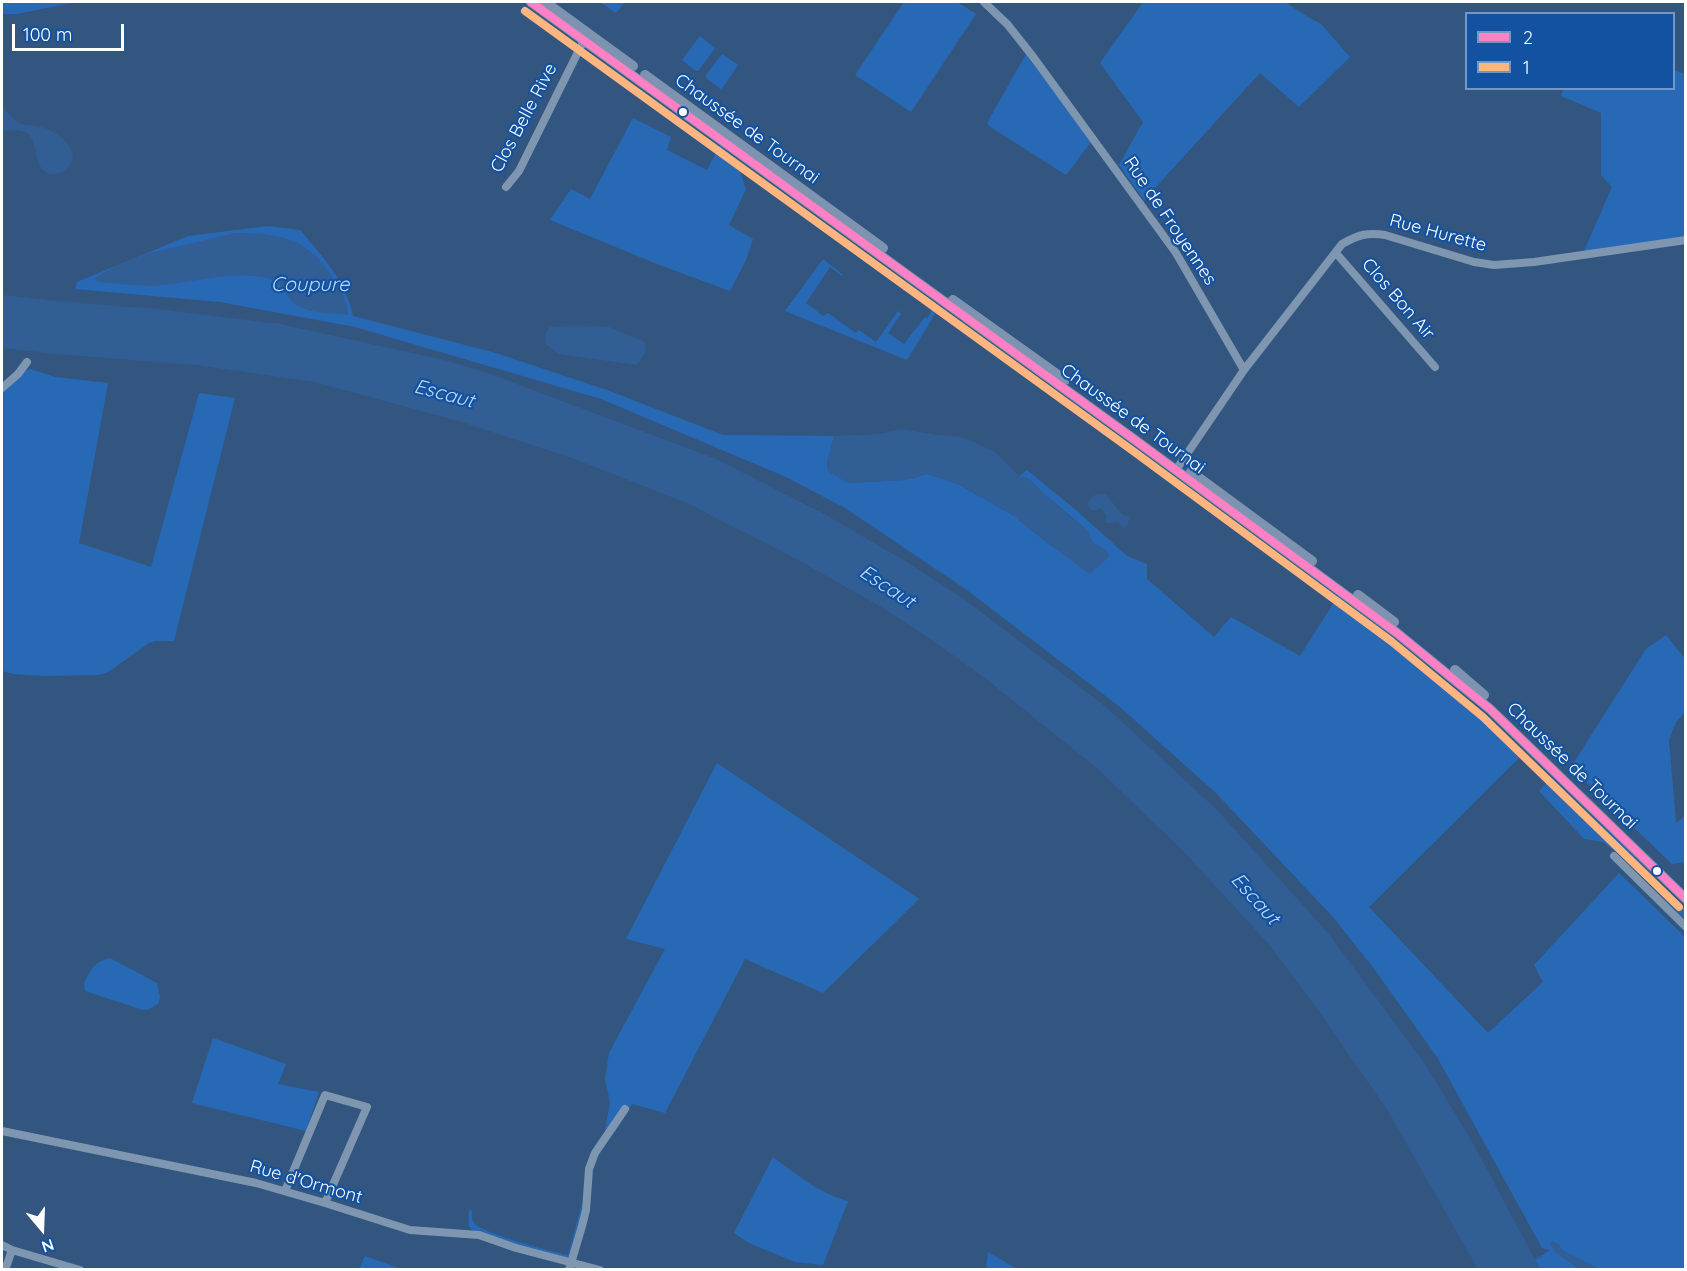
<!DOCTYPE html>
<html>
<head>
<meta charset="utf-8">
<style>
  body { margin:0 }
  #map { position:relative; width:1687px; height:1271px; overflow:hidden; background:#335680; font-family:Quicksand,sans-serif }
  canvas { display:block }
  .frame { position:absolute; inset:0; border:3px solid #fff; pointer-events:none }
  .legend { position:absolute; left:1465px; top:12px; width:210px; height:78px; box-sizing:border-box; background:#1352a0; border:2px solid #7197c6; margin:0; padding:8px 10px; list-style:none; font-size:18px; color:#fff }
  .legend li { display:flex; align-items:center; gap:12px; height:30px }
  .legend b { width:30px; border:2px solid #7197c6 }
  .north { position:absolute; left:12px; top:1199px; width:60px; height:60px; -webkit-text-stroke:4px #1352a0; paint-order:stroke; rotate:161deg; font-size:16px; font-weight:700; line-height:24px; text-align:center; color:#fff }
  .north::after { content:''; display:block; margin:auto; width:21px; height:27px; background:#fff; clip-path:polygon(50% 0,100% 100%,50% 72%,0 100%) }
  .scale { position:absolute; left:12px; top:24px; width:112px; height:27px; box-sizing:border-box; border:3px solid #fff; border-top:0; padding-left:8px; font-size:18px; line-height:21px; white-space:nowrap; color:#fff; -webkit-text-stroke:4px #1352a0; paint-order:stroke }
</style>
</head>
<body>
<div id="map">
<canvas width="1687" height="1271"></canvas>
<div class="frame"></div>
<ul class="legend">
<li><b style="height:8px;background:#ff80c5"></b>2</li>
<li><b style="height:8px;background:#ffb580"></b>1</li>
</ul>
<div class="north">N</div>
<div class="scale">100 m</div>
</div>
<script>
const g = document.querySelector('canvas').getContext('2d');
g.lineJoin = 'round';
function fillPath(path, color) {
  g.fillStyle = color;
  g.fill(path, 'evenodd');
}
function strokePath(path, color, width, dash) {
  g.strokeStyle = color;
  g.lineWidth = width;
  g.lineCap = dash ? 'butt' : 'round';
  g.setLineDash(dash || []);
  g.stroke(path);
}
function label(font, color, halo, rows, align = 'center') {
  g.font = font + ' Quicksand,sans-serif';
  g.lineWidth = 4.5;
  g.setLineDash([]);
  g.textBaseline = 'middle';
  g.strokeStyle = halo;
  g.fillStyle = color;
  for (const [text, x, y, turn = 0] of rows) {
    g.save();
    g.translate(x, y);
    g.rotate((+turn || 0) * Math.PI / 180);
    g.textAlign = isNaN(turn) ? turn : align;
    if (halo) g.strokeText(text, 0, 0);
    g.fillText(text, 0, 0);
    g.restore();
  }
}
fillPath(new Path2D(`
  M2,2H76L17,14H2Z
  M600,2H625L616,13Z
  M904,2H957L976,14L911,112L855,75Z
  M1143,2H1285L1308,17L1321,24L1350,57L1299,107L1260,73L1144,200L1119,165L1143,122L1100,63Z
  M700,36L715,48L698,71H696L682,60Z
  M722,54L738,65L723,87L721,89L706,78V75Z
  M1026,54L1091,142L1066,175L989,126L987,123Z
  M1674,70L1685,74V237L1584,251L1612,187L1601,175V113L1561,96L1564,89L1674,88Z
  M633,118L671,137L667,150L707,170L720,145L736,160L746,189L729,225L753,239L746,260L730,291L657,264L550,220L571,189L590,199Z
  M268,226L300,230C322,256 346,281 353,316L496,353L607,390L723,435L834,436L827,463L828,471L848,483L905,480L928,474L958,484L1014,516L1050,545L1091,573L1093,543L1090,537L1089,532L1053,501L1019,476L1027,470L1076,510L1127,556L1147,564V579L1214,637L1231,617L1300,656L1338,596L1393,638L1460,693L1525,753L1515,762L1369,907L1488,1033L1543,982L1534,965L1619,873L1685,937V1269H1541L1535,1260L1550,1250L1542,1248L1437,1057L1375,970L1333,917L1216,793L1120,707L967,590L845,508L786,477L601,399L355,327L220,302L75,289L77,282L188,236Z
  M823,259L843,275L842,276L830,267L806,303L823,316L828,313L856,333L859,330L876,342L898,311L901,314L888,333L904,344L925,317L927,318L934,307L908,287L904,292L902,289L905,285L935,306L934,307L938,309L907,360L785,311Z
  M30,369L55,377L108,383L79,543L151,567L199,393L235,398L174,641H155L149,643L114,668L106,673L97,675L43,676L13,674L2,671V389L20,373Z
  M1666,635L1685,659V712L1676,722L1669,740L1676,823L1685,816V862L1672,864L1571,767L1646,649Z
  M717,763L919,899L823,993L745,959L665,1113L632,1104L615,1132L605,1130L610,1102L605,1078L609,1053L665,949L626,939Z
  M1552,778L1640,862L1685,909V919L1630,863L1603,842L1584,839L1539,791Z
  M110,958L157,983L160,997L158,1004L149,1009L143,1010L85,991L84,984C89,971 95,961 110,958Z
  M213,1038L286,1064L278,1084L319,1092L306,1131L192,1103Z
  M773,1157C796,1174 820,1194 848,1201L823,1265L795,1262L749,1243L734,1233Z
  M582,1204L585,1205L570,1257L568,1258L523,1247L472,1230C466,1225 469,1217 469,1210L472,1211C472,1215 471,1220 475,1224C485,1234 552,1252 568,1255Z
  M988,1252L1017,1269H986Z
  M365,1256L368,1257L401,1269H359Z`), '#2869b6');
fillPath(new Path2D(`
  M2,107C8,112 12,119 19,123C25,126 30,125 37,126C49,128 69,139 72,152C74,159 72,164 67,169C63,172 55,175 50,174C30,168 41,139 25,132C18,130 9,130 2,130Z
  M235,233C282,233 309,238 335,281C341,291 348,303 348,315C332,313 308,314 295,304C285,296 283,283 270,279C231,269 191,284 152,286C134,286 115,283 97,282L95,278L116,266L146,254Z
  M2,295L56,301L157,309L280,324L448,361L493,375L716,459L826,515L905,561L964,599L1107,708L1217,810L1328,933L1425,1064L1474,1145L1540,1269H1478L1388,1111L1316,1007L1267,942L1184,852L1098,769L985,678L929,638L878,605L789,555L687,503L572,458L462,422L315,382L197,365L57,354L2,348Z
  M574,326L609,327L645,342L646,351L637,365L559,354L546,344L545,334L550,327Z
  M901,429L936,435L960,437L969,440L995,452L1019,476L1028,478L1069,516L1080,523L1089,532L1090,537L1093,543L1099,545L1109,554L1108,558L1090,574L1050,545L1014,516L958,484L928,474L905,480L848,483L828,471L827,463L834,436L881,434Z
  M1097,494H1106L1122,515L1129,517L1128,524L1126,527L1123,528L1118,522L1106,523L1105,521L1107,516L1101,508L1092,511L1087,504L1092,497Z
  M1552,1241L1558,1244L1564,1251L1600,1269H1581L1577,1268L1555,1252L1550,1243Z`), '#325e96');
strokePath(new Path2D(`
  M1534,1260L1542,1256`), '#325e96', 2);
strokePath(new Path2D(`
  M984,2L1008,25L1034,58L1176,253L1244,370L1176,470
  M506,187L519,171L586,36
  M1336,253L1435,367
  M1244,370L1342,244C1358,235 1367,232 1385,235L1474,262L1494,265L1534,262L1686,240
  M2,388L18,374L27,362
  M1614,856L1686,927
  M2,1131L256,1183L325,1203L410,1230L479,1235L516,1248L600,1270
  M285,1191L325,1095L367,1107L325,1203
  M2,1245L12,1250L80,1270
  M5,1270L12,1250
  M569,1270L582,1226L586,1210L589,1169L595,1153L625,1109`), '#7e96b0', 8);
strokePath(new Path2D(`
  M531,2L1135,440L1397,633L1490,709L1686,899
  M545,2L633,66
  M645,75L883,248
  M953,300L1065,380
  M1191,472L1312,561
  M1358,595L1394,622
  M1455,670L1484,695`), '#7e93af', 10);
strokePath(new Path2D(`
  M531,2L1135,440L1397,633L1490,709L1686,899`), '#ff80c5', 8);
strokePath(new Path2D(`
  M525,11L1129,448L1391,641L1483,717L1679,907`), '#ffb580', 8);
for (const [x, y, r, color] of [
  [683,112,5,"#fff"],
  [1657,871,5,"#fff"]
]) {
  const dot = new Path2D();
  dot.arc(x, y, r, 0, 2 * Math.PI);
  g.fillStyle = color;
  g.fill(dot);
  strokePath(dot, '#1352a0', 2);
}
label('18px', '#fff', '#1352a0', [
  ["Clos Belle Rive",524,118,-62],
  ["Chaussée de Tournai",747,129,36],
  ["Rue de Froyennes",1170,221,56],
  ["Rue Hurette",1438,233,15],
  ["Clos Bon Air",1398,299,49],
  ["Chaussée de Tournai",1133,419,36],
  ["Chaussée de Tournai",1572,766,44],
  ["Rue d'Ormont",306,1182,16]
]);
label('italic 20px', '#b9d8fa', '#1352a0', [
  ["Coupure",310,285],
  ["Escaut",444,394,15],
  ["Escaut",887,587,33],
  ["Escaut",1255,899,48]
]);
</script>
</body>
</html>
